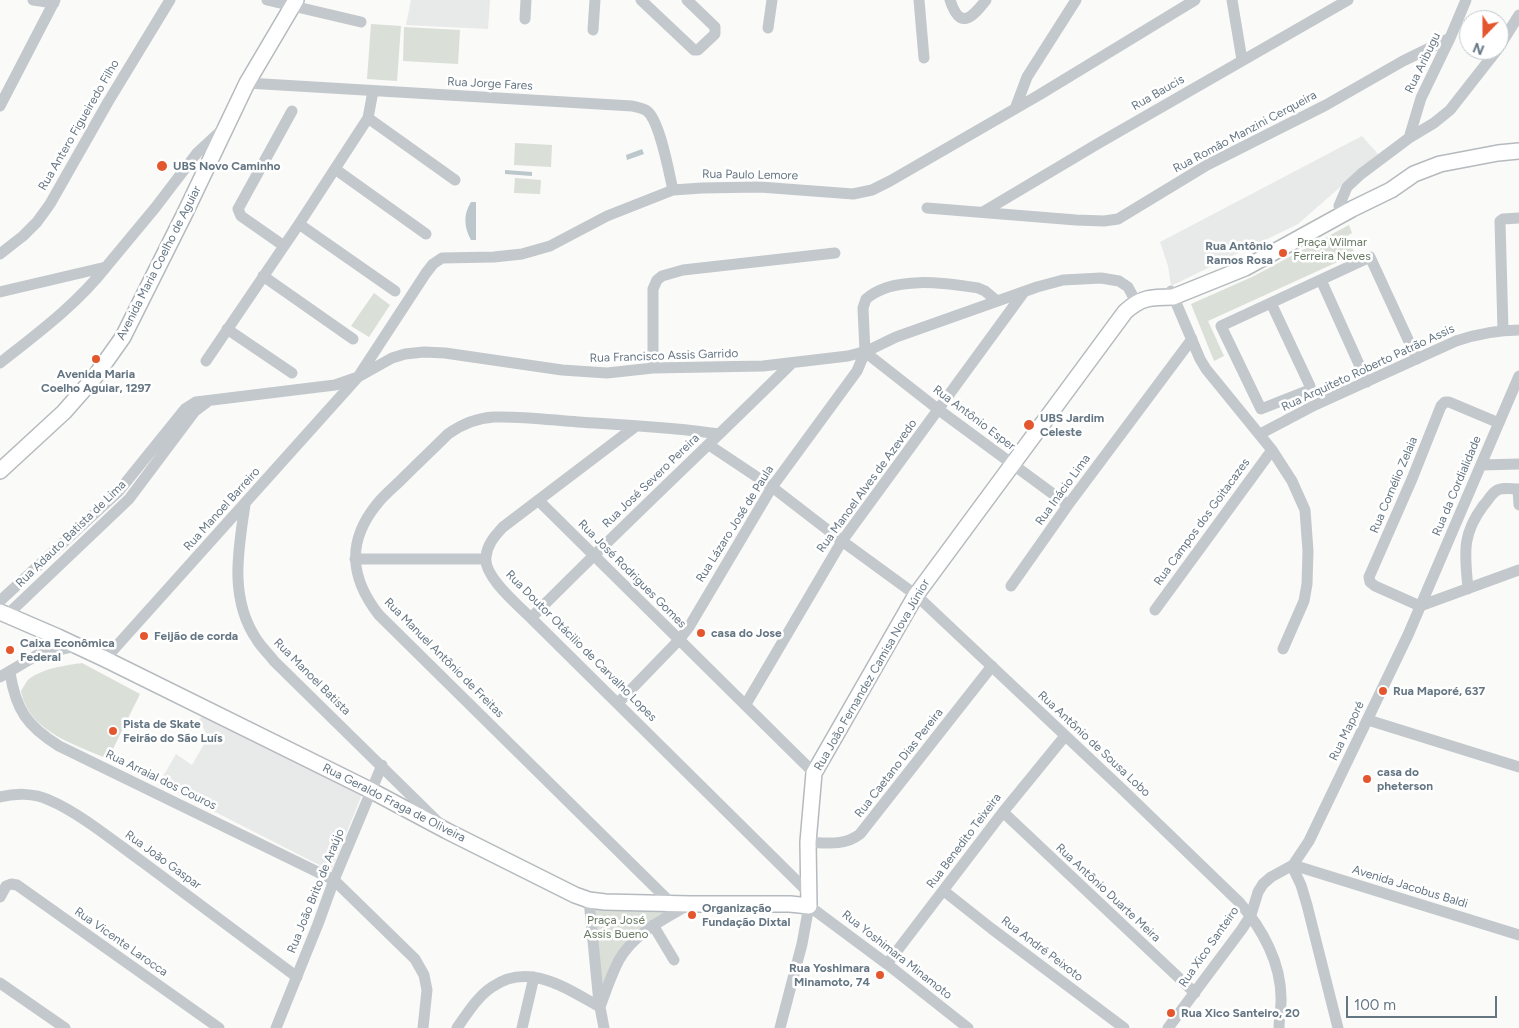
<!DOCTYPE html>
<html>
<head>
<meta charset="utf-8">
<style>
  body { margin:0 }
  #map { position:relative; width:1519px; height:1028px; overflow:hidden; background:#fafaf8; font-family:Figtree,sans-serif }
  canvas { display:block }
  .north { position:absolute; left:1459px; top:10px; width:50px; height:50px; box-sizing:border-box; background:#fff; border:1px solid #c1c8cd; border-radius:50%; rotate:202deg; font-size:14px; font-weight:700; line-height:20px; text-align:center; color:#657683 }
  .north::after { content:''; display:block; margin:auto; width:18px; height:22px; background:#e4572e; clip-path:polygon(50% 0,100% 100%,50% 72%,0 100%) }
  .scale { position:absolute; left:1346px; top:996px; width:151px; height:22px; box-sizing:border-box; border:2px solid #657683; border-top:0; padding-left:6px; font-size:15px; line-height:18px; white-space:nowrap; color:#657683; -webkit-text-stroke:4px #fff; paint-order:stroke }
</style>
</head>
<body>
<div id="map">
<canvas width="1519" height="1028"></canvas>
<div class="north">N</div>
<div class="scale">100 m</div>
</div>
<script>
const g = document.querySelector('canvas').getContext('2d');
g.lineJoin = 'round';
function fillPath(path, color) {
  g.fillStyle = color;
  g.fill(path, 'evenodd');
}
function strokePath(path, color, width, dash) {
  g.strokeStyle = color;
  g.lineWidth = width;
  g.lineCap = dash ? 'butt' : 'round';
  g.setLineDash(dash || []);
  g.stroke(path);
}
function label(font, color, halo, rows, align = 'center') {
  g.font = font + ' Figtree,sans-serif';
  g.lineWidth = 5;
  g.setLineDash([]);
  g.textBaseline = 'middle';
  g.strokeStyle = halo;
  g.fillStyle = color;
  for (const [text, x, y, turn = 0] of rows) {
    g.save();
    g.translate(x, y);
    g.rotate((+turn || 0) * Math.PI / 180);
    g.textAlign = isNaN(turn) ? turn : align;
    if (halo) g.strokeText(text, 0, 0);
    g.fillText(text, 0, 0);
    g.restore();
  }
}
fillPath(new Path2D(`
  M411,0H490L488,29L406,25Z
  M1362,136L1378,154L1298,224L1171,286L1168,266L1160,242Z
  M205,713L363,792L331,871L176,792L158,785L176,754L192,765L208,737L199,720Z`), '#e8e9e9');
fillPath(new Path2D(`
  M371,24L401,26L397,81L367,79Z
  M404,27L460,30L458,64L403,61Z
  M515,143L552,145L551,167L514,165Z
  M515,178L541,180L540,194L514,193Z
  M1349,225L1352,233L1347,236L1355,254L1208,321L1224,356L1214,361L1191,304L1252,277Z
  M374,293L390,305L369,337L351,326Z
  M82,663L140,694L108,759C81,747 40,735 26,706C24,702 22,696 21,691C23,688 25,684 27,681C39,669 66,665 82,663Z
  M595,907L667,911L637,933L601,991Z`), '#dadfd7');
fillPath(new Path2D(`
  M642,149L644,154L627,160L626,155Z
  M505,170L532,172V176L505,174Z
  M471,202H476V240H471C464,227 463,215 471,202Z`), '#bbc7cb');
const major = new Path2D(`
  M0,471L64,412L94,378L123,337L185,213L247,83L296,0
  M0,612L58,637L105,659L372,791L447,831L575,895L589,900L605,902L690,904H790L809,906L808,842L814,773L916,595L1125,312C1141,297 1152,297 1173,297L1245,268L1352,209L1391,190L1414,174L1440,164L1498,153L1519,151`);
strokePath(major, '#b5babe', 18);
strokePath(new Path2D(`
  M33,0L54,3
  M267,0L361,22
  M641,0L694,50H698L715,34V27L687,0
  M919,0L924,58
  M950,0C960,30 971,19 986,0
  M1232,0L1242,60
  M525,19L526,0
  M768,28L772,0
  M593,30L595,0
  M1499,47L1519,15
  M247,83L632,106C636,107 643,108 647,111C660,121 669,173 673,190
  M0,106L55,0
  M1015,109L1027,77L1076,0
  M368,118L455,180
  M1409,138L1421,98L1450,38L1466,0
  M335,169L426,234
  M927,208L1076,220L1104,221L1118,219L1207,165L1326,105L1403,61L1450,38
  M983,212L1099,143L1348,0
  M1343,214L1339,206L1347,187L1361,174L1409,138L1434,123L1450,110L1497,50
  M299,224L395,291
  M284,246L241,216L238,209L292,111
  M0,254L23,236L37,222L50,204L108,102L170,0
  M263,276L353,339
  M1321,280L1367,382
  M1171,291L1200,359L1206,369L1272,450L1292,481L1305,510L1308,551L1307,584L1304,601L1283,649
  M0,292L106,267L155,208L197,153L223,129
  M1271,303L1310,386L1309,390L1311,394
  M227,329L292,373
  M1503,330L1500,221L1503,219L1519,218
  M865,352L939,410L1068,505
  M206,361L299,224L368,118L373,91
  M0,363C38,333 76,305 106,267
  M653,368V289L657,280L662,276L683,270L835,253
  M1309,390L1261,409L1221,326L1370,257L1417,359
  M636,426L503,527C495,536 487,544 486,557C483,576 518,605 531,618L808,892
  M1260,434L1315,405L1456,341C1477,334 1498,330 1519,330
  M709,445L772,487L842,541L916,595L1122,789L1239,902C1262,928 1282,964 1281,1001C1281,1010 1279,1019 1279,1028
  M1481,465L1519,464
  M1518,489L1519,505
  M538,500L814,773
  M245,505C238,551 229,599 257,640C262,648 269,654 274,661L439,823
  M355,559H485
  M1011,586L1068,505L1192,339
  M1468,589C1465,554 1461,536 1483,506C1487,502 1491,494 1496,491C1501,487 1512,489 1519,489
  M0,601L118,492L185,409L196,402L335,385L358,377L392,358L405,354L424,352L445,353L562,370L607,373L653,368L763,366L848,356L867,351L896,337L1037,287L1063,280L1101,278L1119,281L1128,287L1136,302
  M1420,606L1375,586L1370,582L1369,577L1412,479L1441,406L1445,402H1449L1499,423
  M1420,606L1519,570
  M1155,610L1272,450
  M7,615L129,499L195,411L207,402
  M531,618C616,532 705,449 791,364
  M41,654L77,646
  M105,659L358,377L426,273L433,264L442,258L494,257L522,254L550,246L607,216L673,190L702,188L760,187L853,194L872,190L890,181L1039,95L1195,0
  M10,673C16,710 27,726 59,746L334,880L415,959L424,975L427,990L423,1028
  M0,677L39,654L58,637
  M618,703L679,640L689,627L772,487L857,371L865,352L863,308L866,299C893,275 945,283 978,288L985,291L997,301
  M746,704L842,541L1024,292
  M1368,720L1519,767
  M0,797C15,793 34,793 49,800C80,813 116,843 144,863C195,901 246,939 297,977
  M1003,812L1195,993
  M808,842C826,843 845,846 860,834L992,666
  M1293,865L1309,841L1408,635L1519,376
  M1293,865L1519,935
  M1292,866L1301,885L1307,905L1338,1028
  M944,891L992,929L1124,1028
  M0,897L6,886L11,884L17,885L219,1028
  M589,900L599,1003
  M671,903L379,615C350,578 346,542 377,504C384,495 393,488 401,480C417,464 433,449 448,434C462,424 476,418 494,417C522,416 551,420 578,422C625,425 673,427 719,434
  M653,925L674,960
  M887,964L1003,812L1065,736
  M0,983L65,1028
  M600,1007C606,991 611,975 619,960C634,933 664,919 690,904
  M276,1028L318,924L334,880L382,765
  M457,1028C467,1014 477,997 492,987C529,961 567,989 600,1007L604,1028
  M522,1028L534,977
  M780,1028L802,944L809,906L887,964L968,1028
  M1168,1028L1242,929L1251,915L1258,892L1263,884L1271,877L1293,865`), '#c3c8cc', 11);
strokePath(major, '#fff', 15);
for (const [x, y, r, color] of [
  [162,166,6,"#e4572e"],
  [1283,253,5,"#e4572e"],
  [96,359,5,"#e4572e"],
  [1029,425,6,"#e4572e"],
  [701,633,5,"#e4572e"],
  [144,636,5,"#e4572e"],
  [10,650,5,"#e4572e"],
  [1383,691,5,"#e4572e"],
  [113,731,5,"#e4572e"],
  [1367,779,5,"#e4572e"],
  [692,915,5,"#e4572e"],
  [880,975,5,"#e4572e"],
  [1171,1013,5,"#e4572e"]
]) {
  const dot = new Path2D();
  dot.arc(x, y, r, 0, 2 * Math.PI);
  g.fillStyle = color;
  g.fill(dot);
  strokePath(dot, '#fff', 2);
}
label('12px', '#657683', '#fff', [
  ["Rua Aribugu",1423,63,-64],
  ["Rua Jorge Fares",490,84,3],
  ["Rua Baucis",1158,93,-30],
  ["Rua Antero Figueiredo Filho",79,125,-60],
  ["Rua Romão Manzini Cerqueira",1245,132,-28],
  ["Rua Paulo Lemore",750,175,1],
  ["Avenida Maria Coelho de Aguiar",159,263,-63],
  ["Rua Francisco Assis Garrido",664,356,-2],
  ["Rua Arquiteto Roberto Patrão Assis",1368,368,-25],
  ["Rua Antônio Esper",974,418,37],
  ["Rua José Severo Pereira",651,481,-44],
  ["Rua Cornélio Zelaia",1394,485,-67],
  ["Rua Manoel Alves de Azevedo",867,486,-54],
  ["Rua da Cordialidade",1457,486,-67],
  ["Rua Inácio Lima",1063,490,-54],
  ["Rua Manoel Barreiro",222,509,-48],
  ["Rua Campos dos Goitacazes",1202,522,-54],
  ["Rua Lázaro José de Paula",735,524,-58],
  ["Rua Adauto Batista de Lima",71,534,-44],
  ["Rua José Rodrigues Gomes",632,574,45],
  ["Rua Doutor Otácilio de Carvalho Lopes",581,646,45],
  ["Rua Manuel Antônio de Freitas",444,658,45],
  ["Rua João Fernandez Camisa Nova Júnior",872,675,-60],
  ["Rua Manoel Batista",312,677,45],
  ["Rua Maporé",1347,731,-64],
  ["Rua Antônio de Sousa Lobo",1094,744,43],
  ["Rua Caetano Dias Pereira",899,763,-52],
  ["Rua Arraial dos Couros",161,780,26],
  ["Rua Geraldo Fraga de Oliveira",394,803,27],
  ["Rua Benedito Teixeira",964,841,-53],
  ["Rua João Gaspar",163,860,36],
  ["Avenida Jacobus Baldi",1410,887,17],
  ["Rua João Brito de Araújo",316,891,-68],
  ["Rua Antônio Duarte Meira",1108,893,43],
  ["Rua Vicente Larocca",121,942,35],
  ["Rua Xico Santeiro",1209,947,-55],
  ["Rua André Peixoto",1042,949,37],
  ["Rua Yoshimara Minamoto",897,955,38]
]);
label('bold 12px', '#657683', '#fff', [
  ["UBS Novo Caminho",173,166],
  ["Rua Antônio",1273,246,"right"],
  ["Ramos Rosa",1273,260,"right"],
  ["Avenida Maria",96,374,"center"],
  ["Coelho Aguiar, 1297",96,388,"center"],
  ["UBS Jardim",1040,418],
  ["Celeste",1040,432],
  ["casa do Jose",711,633],
  ["Feijão de corda",154,636],
  ["Caixa Econômica",20,643],
  ["Federal",20,657],
  ["Rua Maporé, 637",1393,691],
  ["Pista de Skate",123,724],
  ["Feirão do São Luís",123,738],
  ["casa do",1377,772],
  ["pheterson",1377,786],
  ["Organização",702,908],
  ["Fundação Dixtal",702,922],
  ["Rua Yoshimara",870,968,"right"],
  ["Minamoto, 74",870,982,"right"],
  ["Rua Xico Santeiro, 20",1181,1013]
], 'left');
label('12px', '#687a64', '#fff', [
  ["Praça Wilmar",1332,242],
  ["Ferreira Neves",1332,256],
  ["Praça José",616,920],
  ["Assis Bueno",616,934]
]);
</script>
</body>
</html>
